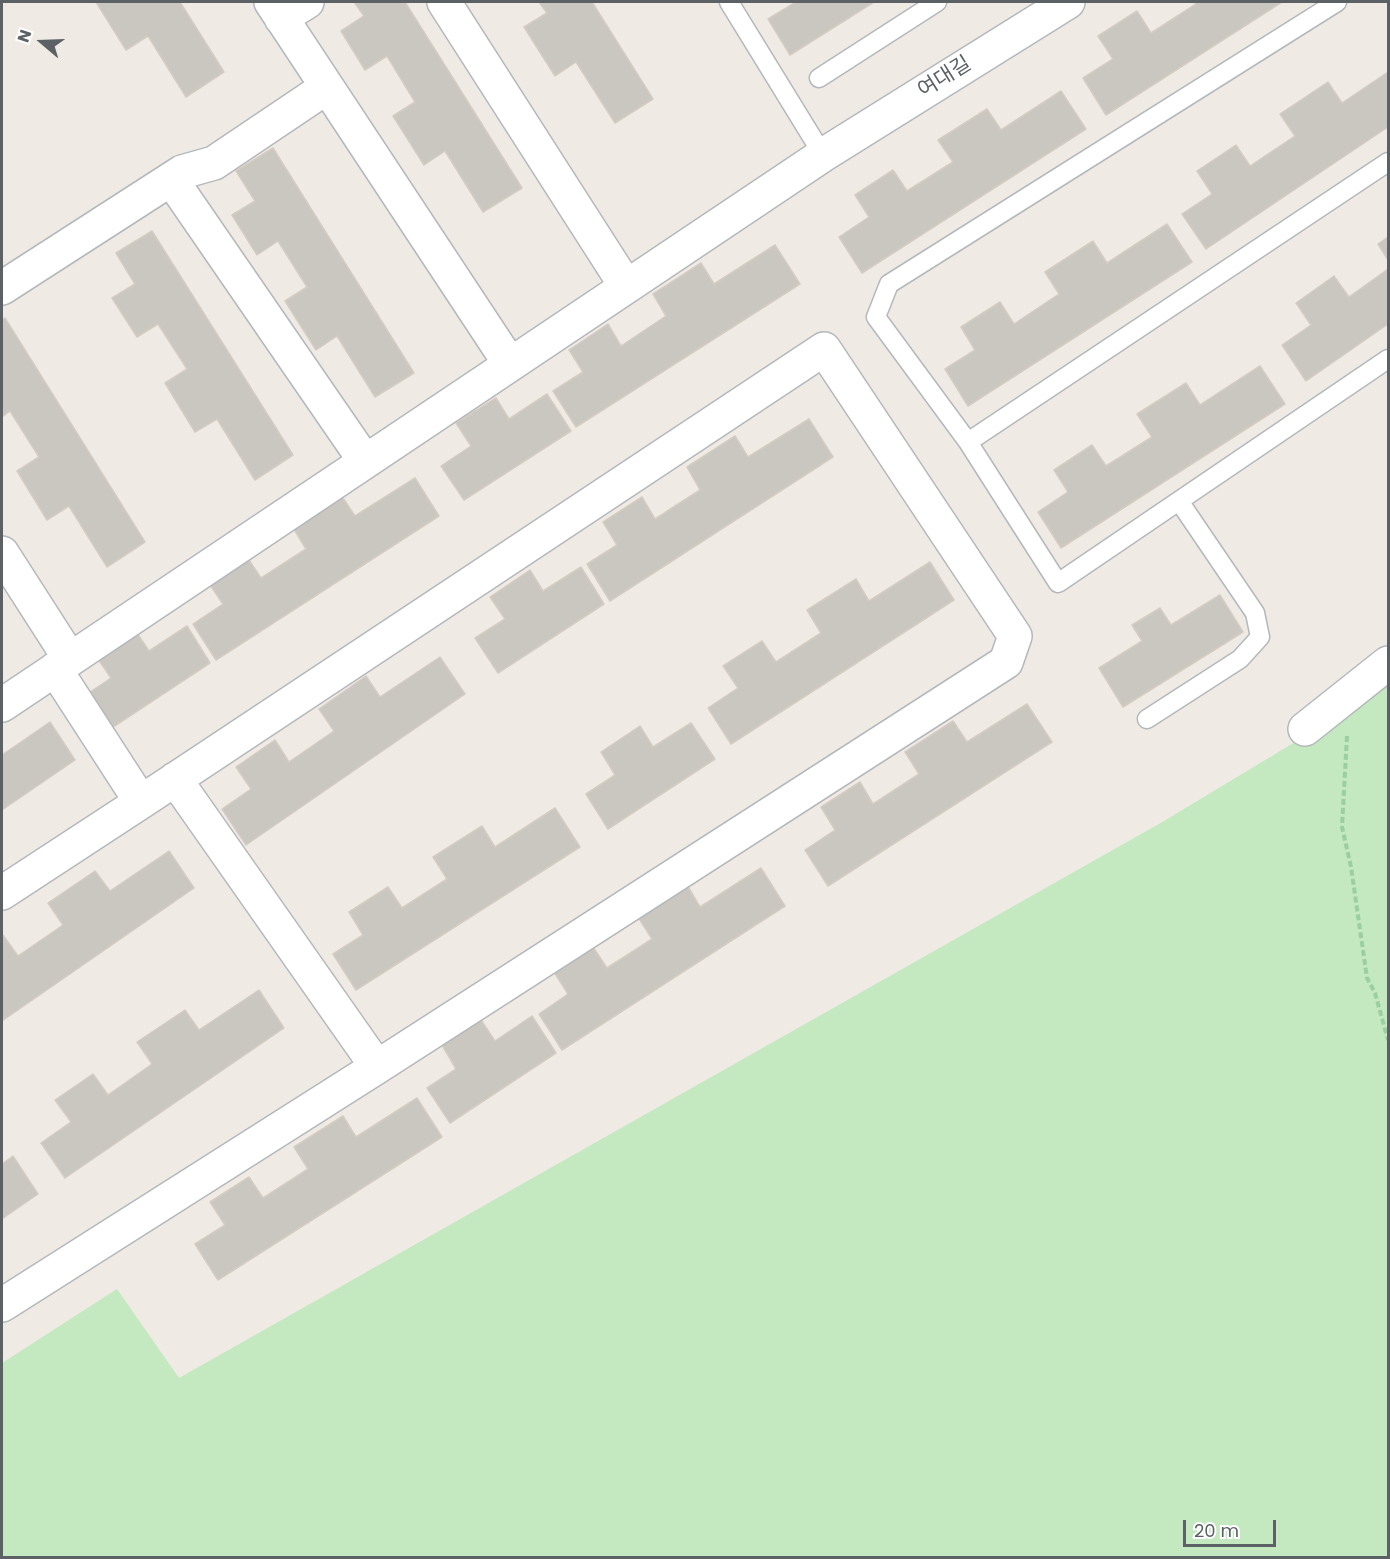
<!DOCTYPE html>
<html>
<head>
<meta charset="utf-8">
<style>
  body { margin:0 }
  #map { position:relative; width:1390px; height:1559px; overflow:hidden; background:#efebe4; font-family:Poppins,sans-serif }
  canvas { display:block }
  .frame { position:absolute; inset:0; border:3px solid #5c6165; pointer-events:none }
  .north { position:absolute; left:12px; top:12px; width:60px; height:60px; -webkit-text-stroke:4px #fff; paint-order:stroke; rotate:289deg; font-size:16px; font-weight:700; line-height:24px; text-align:center; color:#5c6165 }
  .north::after { content:''; display:block; margin:auto; width:21px; height:27px; background:#5c6165; clip-path:polygon(50% 0,100% 100%,50% 72%,0 100%) }
  .scale { position:absolute; left:1183px; top:1520px; width:93px; height:27px; box-sizing:border-box; border:3px solid #5c6165; border-top:0; padding-left:8px; font-size:18px; line-height:21px; white-space:nowrap; color:#5c6165; -webkit-text-stroke:4px #fff; paint-order:stroke }
</style>
</head>
<body>
<div id="map">
<canvas width="1390" height="1559"></canvas>
<div class="frame"></div>
<div class="north">N</div>
<div class="scale">20 m</div>
</div>
<script>
const g = document.querySelector('canvas').getContext('2d');
g.lineJoin = 'round';
function fillPath(path, color) {
  g.fillStyle = color;
  g.fill(path, 'evenodd');
}
function strokePath(path, color, width, dash) {
  g.strokeStyle = color;
  g.lineWidth = width;
  g.lineCap = dash ? 'butt' : 'round';
  g.setLineDash(dash || []);
  g.stroke(path);
}
function label(font, color, halo, rows, align = 'center') {
  g.font = font + ' Poppins,"Noto Sans KR",sans-serif';
  g.lineWidth = 6;
  g.setLineDash([]);
  g.textBaseline = 'middle';
  g.strokeStyle = halo;
  g.fillStyle = color;
  for (const [text, x, y, turn = 0] of rows) {
    g.save();
    g.translate(x, y);
    g.rotate((+turn || 0) * Math.PI / 180);
    g.textAlign = isNaN(turn) ? turn : align;
    if (halo) g.strokeText(text, 0, 0);
    g.fillText(text, 0, 0);
    g.restore();
  }
}
fillPath(new Path2D(`
  M1388,686V1557L2,1558V1363L117,1289L179,1378L1164,821Z`), '#c4e8bf');
const building = new Path2D(`
  M96,2H180L224,72L186,97L148,36L126,50Z
  M354,2H405L522,188L483,212L445,151L424,165L393,116L415,102L387,56L365,70L341,31L364,16Z
  M539,2H592L653,99L615,123L576,62L555,76L524,27L547,13Z
  M796,2H874L790,55L768,19Z
  M1195,2H1282L1106,115L1083,78L1113,59L1098,36L1137,11L1151,33L1196,4Z
  M1388,72V127L1206,249L1182,214L1212,194L1197,171L1236,145L1250,166L1295,136L1280,114L1328,82L1342,103Z
  M1061,91L1086,129L862,273L839,237L869,217L855,195L893,170L907,191L953,162L938,140L987,109L1001,130Z
  M273,148L414,373L375,397L337,336L316,350L285,301L307,287L278,241L257,255L232,215L255,201L236,171Z
  M1167,224L1192,262L968,406L945,369L975,350L961,327L1000,302L1014,324L1059,294L1045,272L1093,241L1107,263Z
  M152,231L293,455L255,480L217,419L195,432L165,383L187,369L158,324L137,337L112,298L135,284L116,253Z
  M1388,237V260L1378,244Z
  M775,245L800,284L576,427L553,391L583,372L569,350L608,324L621,346L666,316L653,294L701,263L714,284Z
  M1388,269V324L1306,381L1282,345L1311,325L1296,303L1334,276L1349,297Z
  M5,318L145,542L107,567L69,506L47,520L17,471L39,457L10,411L2,417V320Z
  M1260,366L1285,404L1061,548L1038,512L1068,492L1054,470L1092,445L1106,466L1152,437L1137,414L1186,383L1200,405Z
  M547,394L571,431L464,500L441,466L471,446L456,423L496,398L509,419Z
  M809,419L833,457L610,601L587,564L617,545L603,522L642,497L655,519L700,490L687,467L735,436L748,457Z
  M415,478L439,516L216,660L193,624L223,604L208,582L247,557L261,578L306,549L292,526L341,495L355,516Z
  M930,562L954,600L731,744L708,708L738,688L723,666L762,641L776,662L821,633L807,610L856,579L869,601Z
  M581,567L604,604L498,673L475,638L505,619L490,597L530,570L543,591Z
  M1220,595L1243,632L1123,707L1099,668L1142,641L1132,625L1160,608L1171,625Z
  M187,626L210,663L104,733L81,698L111,678L96,656L135,630L149,651Z
  M440,657L465,694L246,845L222,809L251,789L236,767L275,740L289,762L334,731L319,709L366,676L380,697Z
  M1027,704L1052,742L828,886L805,850L835,830L821,807L860,782L873,804L919,774L905,752L953,721L967,742Z
  M50,722L75,760L2,810V755Z
  M691,723L715,759L608,829L586,794L615,775L601,752L640,726L653,747Z
  M555,808L580,847L356,990L333,954L363,935L349,912L388,887L402,908L447,879L433,857L482,826L495,847Z
  M169,851L194,888L2,1021V936L3,935L18,956L63,925L48,903L95,871L110,891Z
  M761,868L785,906L562,1050L539,1014L568,994L554,972L593,947L607,968L652,939L638,917L687,885L700,907Z
  M259,990L284,1028L65,1178L41,1143L71,1122L55,1100L93,1074L108,1095L152,1064L137,1042L185,1010L199,1030Z
  M532,1016L556,1053L450,1123L427,1088L456,1069L442,1045L481,1020L495,1041Z
  M417,1098L442,1137L218,1280L195,1244L225,1225L210,1202L249,1177L263,1198L308,1169L294,1147L343,1116L356,1137Z
  M13,1156L38,1194L2,1219V1164Z`);
fillPath(building, '#cac6c0');
strokePath(building, '#d4ccc2', 1.5);
const lane = new Path2D(`
  M729,2L823,155
  M819,78L937,2
  M1388,162L968,442L1058,583L1388,359
  M968,442L876,317L889,284L1337,2
  M1147,719L1240,659L1260,637L1255,613L1179,501`);
const street = new Path2D(`
  M271,2L510,364
  M444,2L626,286
  M281,18L307,2
  M171,179L365,461
  M2,288L182,172L214,163L327,87
  M2,553L70,659
  M2,705L823,155L1068,2
  M1305,729L1388,663
  M175,779L377,1067
  M2,893L141,802
  M2,1305L377,1067L1006,662L1015,636L824,349L141,802L55,669`);
strokePath(lane, '#b4b8bc', 21);
strokePath(street, '#b4b8bc', 36);
strokePath(new Path2D(`
  M1347,736L1342,827L1351,867L1367,978L1375,993L1388,1040`), '#9acfa2', 4, [6, 3]);
strokePath(lane, '#fff', 18);
strokePath(street, '#fff', 33);
label('21px', '#5c6165', '#fff', [
  ["여대길",945,78,-32]
]);
</script>
</body>
</html>
